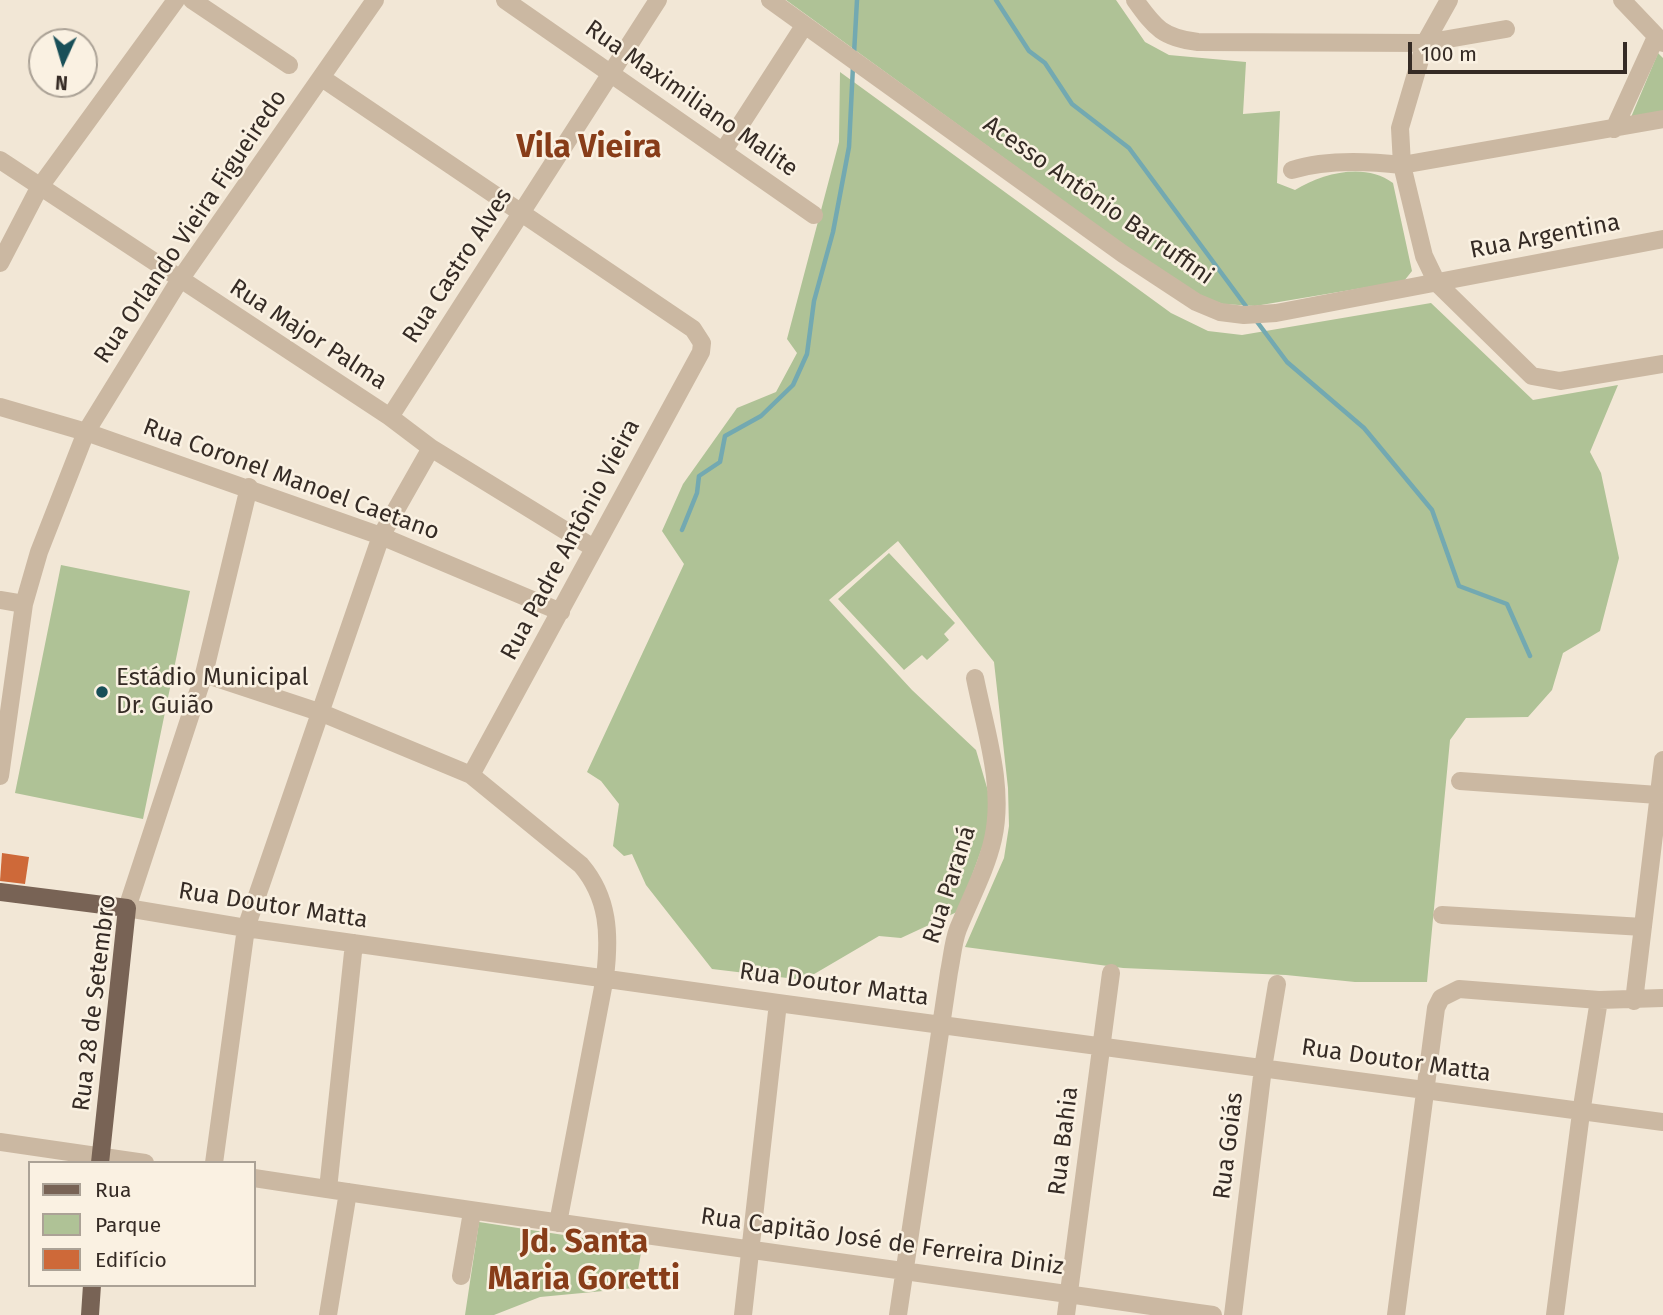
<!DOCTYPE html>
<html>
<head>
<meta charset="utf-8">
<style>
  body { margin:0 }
  #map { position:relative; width:1663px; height:1315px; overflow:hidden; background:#f2e7d6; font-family:"Fira Sans",sans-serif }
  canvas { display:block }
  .legend { position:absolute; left:28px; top:1161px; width:228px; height:126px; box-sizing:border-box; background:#faf1e2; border:2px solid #aba296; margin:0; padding:9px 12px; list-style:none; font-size:21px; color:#352b25 }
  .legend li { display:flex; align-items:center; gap:14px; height:35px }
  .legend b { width:35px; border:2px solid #aba296 }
  .north { position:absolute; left:28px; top:28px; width:70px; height:70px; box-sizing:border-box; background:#faf1e2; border:2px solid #aba296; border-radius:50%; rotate:184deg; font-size:19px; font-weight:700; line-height:28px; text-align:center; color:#352b25 }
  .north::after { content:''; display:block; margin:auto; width:24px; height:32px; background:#184f58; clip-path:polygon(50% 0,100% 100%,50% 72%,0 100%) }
  .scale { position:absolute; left:1408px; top:42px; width:219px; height:32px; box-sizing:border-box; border:4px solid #352b25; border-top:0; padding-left:9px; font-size:21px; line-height:24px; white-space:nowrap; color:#352b25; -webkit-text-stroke:5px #faf1e2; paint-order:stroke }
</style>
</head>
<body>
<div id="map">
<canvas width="1663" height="1315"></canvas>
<ul class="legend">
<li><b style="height:9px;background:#786355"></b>Rua</li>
<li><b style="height:19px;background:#afc296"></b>Parque</li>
<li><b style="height:19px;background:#ce6939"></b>Edifício</li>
</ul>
<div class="north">N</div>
<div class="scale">100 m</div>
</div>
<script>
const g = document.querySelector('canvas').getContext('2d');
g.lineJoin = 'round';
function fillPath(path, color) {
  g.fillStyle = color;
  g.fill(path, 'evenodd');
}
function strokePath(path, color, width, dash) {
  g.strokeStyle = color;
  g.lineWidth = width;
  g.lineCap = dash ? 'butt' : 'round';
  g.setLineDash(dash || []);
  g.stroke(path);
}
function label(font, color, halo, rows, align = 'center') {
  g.font = font + ' "Fira Sans",sans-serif';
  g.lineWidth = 5;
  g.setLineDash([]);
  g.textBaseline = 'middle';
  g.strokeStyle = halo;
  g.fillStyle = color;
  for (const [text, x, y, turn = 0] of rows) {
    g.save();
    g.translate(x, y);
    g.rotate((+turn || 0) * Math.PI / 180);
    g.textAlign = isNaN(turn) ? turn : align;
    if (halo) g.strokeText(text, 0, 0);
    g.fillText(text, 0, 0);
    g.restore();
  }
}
fillPath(new Path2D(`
  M786,0H1116L1145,42L1169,55L1246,62L1243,114L1280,111L1277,183L1295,190C1323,173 1365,162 1393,183L1412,271L1404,281L1255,306L1223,304L1190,293Z
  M1658,53L1663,58V115L1629,122Z
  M840,72L1171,313L1208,331L1242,335L1431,303L1533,400L1618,385L1590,452L1601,473L1619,558L1600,631L1563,653L1552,690L1528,717L1466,718L1450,740L1427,982H1355L1286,975L1123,968L965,947L1004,858L1009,826L1008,788L994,662L898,541L829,600L912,690L976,750L988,791L990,826L959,911L901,938L879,936L804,980L712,969L646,885L632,854L624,856L613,846L619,804L601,781L587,772L684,564L662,531L683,484L737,408L776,392L797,353L787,339L839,142Z
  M889,553L955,623L944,634L949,640L927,660L922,655L904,670L838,599Z
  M61,565L190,591L143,819L15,793Z
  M479,1222L642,1247L635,1288L540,1297L494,1315H465Z`), '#afc296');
strokePath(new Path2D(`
  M996,0L1029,51L1045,63L1072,104L1129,148L1248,309
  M854,54L857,0
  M1255,319L1287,362L1364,428L1432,510L1459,586L1507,604L1530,656
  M682,530L697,493L699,476L720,462L725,436L761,416L793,385L807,354L814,301L833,232L849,147L853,66`), '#73a9b1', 4.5);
fillPath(new Path2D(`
  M2,853L29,857L25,884L0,881Z`), '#ce6939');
strokePath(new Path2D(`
  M192,0L289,65
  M505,0L814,215
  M770,0L1123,254L1196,302L1220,312L1244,315L1276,313L1663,239
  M1135,0C1155,28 1163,38 1198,42L1425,43L1506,29
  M1449,0L1425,43L1400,128L1402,165L1424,256L1437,283L1532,376L1560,381L1663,364
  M1622,0L1663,43
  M322,78L693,329L702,343L701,352L471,775
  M1614,129L1656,37
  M724,150L804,26
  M0,160L390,417L431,448L592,547
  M1292,170C1326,159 1367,161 1402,165L1663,119
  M0,263L39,188L176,0
  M0,407L86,432L381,536L561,612
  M390,417L658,0
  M249,487L204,674L127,908L246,928L778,1003L1663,1122
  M0,600L24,604
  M204,674L322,713L471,775L581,865C609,898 610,935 605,977L558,1223
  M0,776L24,604L39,552L86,432L179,281L375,0
  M1460,781L1658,795
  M1442,915L1643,927
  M1634,1001L1663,760
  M0,1142L145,1163
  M214,1163L246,928L381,536L431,448
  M254,1178C573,1227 893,1268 1213,1315
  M328,1189L354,943
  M461,1276L472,1212
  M328,1315L348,1192
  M743,1315L778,1003
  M898,1315L949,972C952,958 953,942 958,929C970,899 986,870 993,839C1005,786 985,729 975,678
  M1066,1315L1111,973
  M1233,1315L1263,1068L1277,984
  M1396,1315L1436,1008L1441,998L1459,989L1599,1000L1663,998
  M1555,1315L1581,1113L1599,1000`), '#cbb8a2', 18);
strokePath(new Path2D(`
  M0,892L127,908L100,1163
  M90,1315L92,1285`), '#786355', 18);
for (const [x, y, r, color] of [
  [102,692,7,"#184f58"]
]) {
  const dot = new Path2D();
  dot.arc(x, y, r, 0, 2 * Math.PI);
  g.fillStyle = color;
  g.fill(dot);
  strokePath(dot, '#faf1e2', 2.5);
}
label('24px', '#352b25', '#faf1e2', [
  ["Rua Maximiliano Malite",691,99,35],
  ["Acesso Antônio Barruffini",1098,201,35],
  ["Rua Orlando Vieira Figueiredo",191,227,-56],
  ["Rua Argentina",1545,237,-11],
  ["Rua Castro Alves",458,266,-57],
  ["Rua Major Palma",308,335,33],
  ["Rua Coronel Manoel Caetano",291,480,20],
  ["Rua Padre Antônio Vieira",571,540,-62],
  ["Rua Paraná",950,885,-72],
  ["Rua Doutor Matta",273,906,9],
  ["Rua Doutor Matta",834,985,8],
  ["Rua 28 de Setembro",95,1003,-83],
  ["Rua Doutor Matta",1396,1061,8],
  ["Rua Bahia",1064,1141,-83],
  ["Rua Goiás",1229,1146,-83],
  ["Rua Capitão José de Ferreira Diniz",882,1242,8]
]);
label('24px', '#352b25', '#faf1e2', [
  ["Estádio Municipal",116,678],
  ["Dr. Guião",116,706]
], 'left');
label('bold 32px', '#883d19', '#faf1e2', [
  ["Vila Vieira",589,148],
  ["Jd. Santa",584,1243],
  ["Maria Goretti",584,1280]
]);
</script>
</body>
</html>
